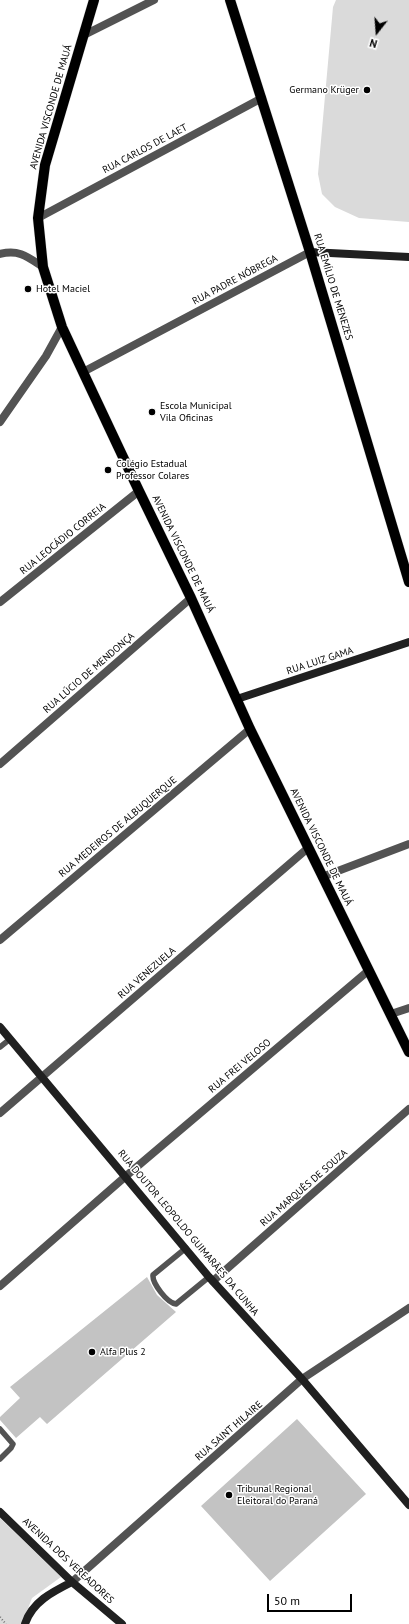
<!DOCTYPE html>
<html>
<head>
<meta charset="utf-8">
<style>
  body { margin:0 }
  #map { position:relative; width:409px; height:1624px; overflow:hidden; background:#fff; font-family:"PT Sans",sans-serif }
  canvas { display:block }
  .north { position:absolute; left:357px; top:12px; width:40px; height:40px; -webkit-text-stroke:3px #fff; paint-order:stroke; rotate:197deg; font-size:11px; font-weight:700; line-height:16px; text-align:center; color:#000 }
  .north::after { content:''; display:block; margin:auto; width:14px; height:18px; background:#000; clip-path:polygon(50% 0,100% 100%,50% 72%,0 100%) }
  .scale { position:absolute; left:267px; top:1594px; width:85px; height:18px; box-sizing:border-box; border:2px solid #000; border-top:0; padding-left:5px; font-size:12px; line-height:14px; white-space:nowrap; color:#000; -webkit-text-stroke:3px #fff; paint-order:stroke }
</style>
</head>
<body>
<div id="map">
<canvas width="409" height="1624"></canvas>
<div class="north">N</div>
<div class="scale">50 m</div>
</div>
<script>
const g = document.querySelector('canvas').getContext('2d');
g.lineJoin = 'round';
function fillPath(path, color) {
  g.fillStyle = color;
  g.fill(path, 'evenodd');
}
function strokePath(path, color, width, dash) {
  g.strokeStyle = color;
  g.lineWidth = width;
  g.lineCap = dash ? 'butt' : 'round';
  g.setLineDash(dash || []);
  g.stroke(path);
}
function label(font, color, halo, rows, align = 'center') {
  g.font = font + ' "PT Sans",sans-serif';
  g.lineWidth = 3;
  g.setLineDash([]);
  g.textBaseline = 'middle';
  g.strokeStyle = halo;
  g.fillStyle = color;
  for (const [text, x, y, turn = 0] of rows) {
    g.save();
    g.translate(x, y);
    g.rotate((+turn || 0) * Math.PI / 180);
    g.textAlign = isNaN(turn) ? turn : align;
    if (halo) g.strokeText(text, 0, 0);
    g.fillText(text, 0, 0);
    g.restore();
  }
}
fillPath(new Path2D(`
  M336,0H409V222L359,218L335,207L322,194L318,174L333,7Z
  M0,1518L61,1577L32,1598L22,1624H0Z`), '#dadada');
fillPath(new Path2D(`
  M147,1277L157,1295L176,1312L47,1424L40,1417L16,1438L0,1420V1417L20,1398L10,1387Z
  M297,1419L366,1494L270,1581L201,1506Z`), '#c3c3c3');
const primary = new Path2D(`
  M94,0L45,165L38,218L43,267L62,327L83,372L139,491L191,598L250,729L409,1052
  M230,0L310,252L409,582`);
strokePath(primary, '#dbdbdb', 11);
strokePath(new Path2D(`
  M0,1617L6,1624`), '#757575', 2, [1, 2]);
strokePath(new Path2D(`
  M0,1047L10,1039
  M186,1248L153,1275C152,1283 167,1303 176,1304L209,1277
  M0,1429L13,1444L11,1448L0,1459`), '#535353', 5.5);
strokePath(new Path2D(`
  M84,35L154,0
  M38,218L262,98
  M0,254C19,249 28,257 43,267
  M83,372L310,252
  M0,422L46,356L62,327
  M0,602L139,491
  M0,764L191,598
  M322,877L409,844
  M0,940L250,729
  M391,1014L409,1008
  M0,1113L308,848
  M213,1281L409,1109
  M0,1286L126,1176L368,971
  M72,1582L302,1379L409,1308`), '#535353', 8);
strokePath(new Path2D(`
  M310,252L409,257
  M237,699L409,642
  M0,1027L209,1277L302,1379L409,1505
  M0,1512L72,1582L122,1624
  M25,1624C32,1602 52,1592 72,1582`), '#202020', 8);
strokePath(primary, '#000', 10);
for (const [x, y, r, color] of [
  [367,90,4,"#000"],
  [28,289,4,"#000"],
  [152,412,4,"#000"],
  [108,470,4,"#000"],
  [92,1352,4,"#000"],
  [229,1495,4,"#000"]
]) {
  const dot = new Path2D();
  dot.arc(x, y, r, 0, 2 * Math.PI);
  g.fillStyle = color;
  g.fill(dot);
  strokePath(dot, '#fff', 1.5);
}
label('10px', '#000', '#fff', [
  ["Germano Krüger",359,90,"right"],
  ["Hotel Maciel",36,289],
  ["Escola Municipal",160,406],
  ["Vila Oficinas",160,418],
  ["Colégio Estadual",116,464],
  ["Professor Colares",116,476],
  ["Alfa Plus 2",100,1352],
  ["Tribunal Regional",237,1489],
  ["Eleitoral do Paraná",237,1501]
], 'left');
label('10px', '#000', '#fff', [
  ["AVENIDA VISCONDE DE MAUÁ",51,107,-74],
  ["RUA CARLOS DE LAET",145,149,-28],
  ["RUA PADRE NÓBREGA",235,280,-28],
  ["RUA EMÍLIO DE MENEZES",333,287,73],
  ["RUA LEOCÁDIO CORREIA",63,539,-39],
  ["AVENIDA VISCONDE DE MAUÁ",183,554,64],
  ["RUA LUIZ GAMA",320,661,-18],
  ["RUA LÚCIO DE MENDONÇA",89,673,-41],
  ["RUA MEDEIROS DE ALBUQUERQUE",118,827,-40],
  ["AVENIDA VISCONDE DE MAUÁ",321,847,64],
  ["RUA VENEZUELA",147,973,-41],
  ["RUA FREI VELOSO",240,1066,-40],
  ["RUA MARQUÊS DE SOUZA",304,1188,-41],
  ["RUA DOUTOR LEOPOLDO GUIMARÃES DA CUNHA",188,1233,50],
  ["RUA SAINT HILAIRE",229,1431,-41],
  ["AVENIDA DOS VEREADORES",68,1561,43]
]);
</script>
</body>
</html>
